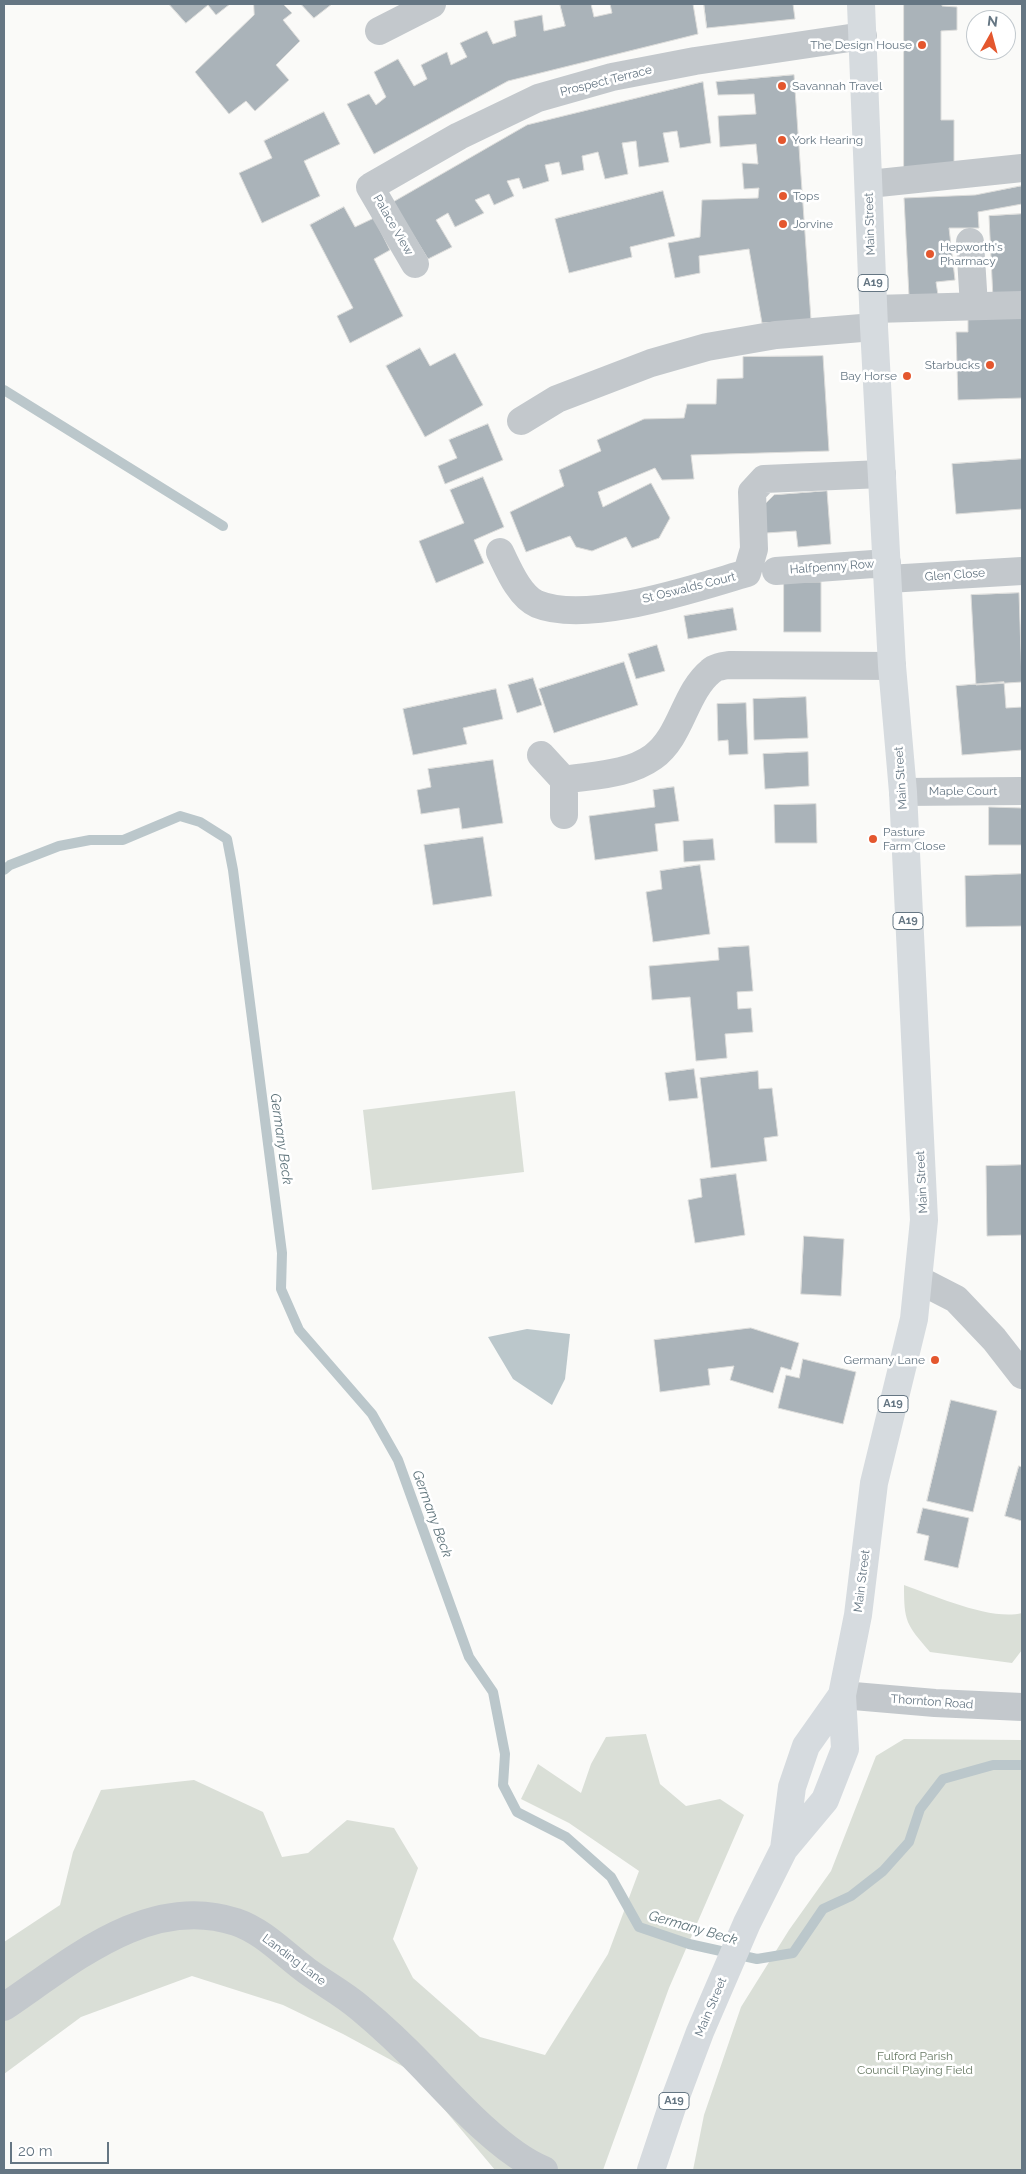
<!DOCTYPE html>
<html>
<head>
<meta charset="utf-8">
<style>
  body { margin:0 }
  #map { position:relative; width:1026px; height:2174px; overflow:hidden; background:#fafaf8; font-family:Raleway,sans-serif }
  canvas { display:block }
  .frame { position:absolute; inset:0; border:5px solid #657683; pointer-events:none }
  .north { position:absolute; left:966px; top:10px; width:50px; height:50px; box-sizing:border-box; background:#fff; border:1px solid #c1c8cd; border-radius:50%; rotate:7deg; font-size:14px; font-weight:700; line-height:20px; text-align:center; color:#657683 }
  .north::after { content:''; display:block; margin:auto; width:18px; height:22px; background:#e4572e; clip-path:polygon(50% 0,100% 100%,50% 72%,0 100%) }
  .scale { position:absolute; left:10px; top:2142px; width:99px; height:22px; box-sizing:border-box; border:2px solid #657683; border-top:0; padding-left:6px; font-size:15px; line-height:18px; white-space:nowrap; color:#657683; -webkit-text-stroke:4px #fff; paint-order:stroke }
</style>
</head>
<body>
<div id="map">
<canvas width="1026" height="2174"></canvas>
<div class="frame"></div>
<div class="north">N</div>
<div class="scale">20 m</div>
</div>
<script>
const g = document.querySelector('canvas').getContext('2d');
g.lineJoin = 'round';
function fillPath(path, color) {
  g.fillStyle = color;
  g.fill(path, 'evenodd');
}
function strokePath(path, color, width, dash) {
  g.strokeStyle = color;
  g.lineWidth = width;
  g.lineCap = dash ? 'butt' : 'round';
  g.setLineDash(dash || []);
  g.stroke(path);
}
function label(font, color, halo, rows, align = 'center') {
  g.font = font + ' Raleway,sans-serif';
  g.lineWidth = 5;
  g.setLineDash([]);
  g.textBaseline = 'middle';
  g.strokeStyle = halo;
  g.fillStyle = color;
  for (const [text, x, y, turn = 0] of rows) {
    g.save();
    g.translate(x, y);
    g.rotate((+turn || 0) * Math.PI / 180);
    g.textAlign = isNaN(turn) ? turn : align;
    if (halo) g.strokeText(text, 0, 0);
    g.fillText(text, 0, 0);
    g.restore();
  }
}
fillPath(new Path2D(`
  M515,1091L524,1172L372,1190L363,1110Z
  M904,1585C935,1596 991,1621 1022,1613V1650L1012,1663L930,1652C906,1624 904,1622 904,1585Z
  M646,1734L660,1784L686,1806L720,1799L744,1815L669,1988L603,2170H495L413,2072L343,2034L283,2005L192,1976L81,2017L4,2074V1942L60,1905L73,1852L101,1790L194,1780L263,1812L282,1857L308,1853L347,1820L394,1828L418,1868L393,1939L413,1978L480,2037L545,2055L608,1954L639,1871L569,1823L521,1799L538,1764L581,1793L591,1764L606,1737Z
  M904,1739L1022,1740V2170H693L704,2115L741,2007L789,1930L831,1871L876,1756Z`), '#dadfd7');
fillPath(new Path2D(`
  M527,1329L570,1334L565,1379L552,1405L513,1379L488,1337Z`), '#bbc7cb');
strokePath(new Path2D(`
  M4,390L223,526
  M4,870L10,865L59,846L90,840H123L180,816L200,822L227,839L233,870L282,1253L281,1289L299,1330L372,1414L398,1460L469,1657L493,1692L505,1754L503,1785L517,1812L566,1837L611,1877L639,1927L689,1944L757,1959L793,1953L823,1909L851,1896L883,1871L909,1842L920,1809L943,1779L993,1765H1022`), '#bbc7cb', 10);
const building = new Path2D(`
  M169,4H230L216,15L208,5L186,23Z
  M254,4H283L292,13L283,20L300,41L276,65L289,80L255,111L246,101L229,114L195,72L254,15Z
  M301,4H332L314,18Z
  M560,4H591L594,17L612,13L610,4H693L698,34L508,81L374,154L347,104L369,94L376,105L386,97L374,72L398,59L414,86L427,79L421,65L447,52L451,65L467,57L460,43L487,31L493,44L516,36L514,21L542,15L544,31L565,26Z
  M704,4H793L795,19L707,28Z
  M904,4H942V6L957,7V30L941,31V120H954V169L904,168Z
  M794,75L811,320L762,323L749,249L699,256L700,273L675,278L668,243L700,237L702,200L758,198L759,188L744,189L742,163L758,164L756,144L720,147L718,116L756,114L754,94L718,95L716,82Z
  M703,82L711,143L680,148L677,131L663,133L669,162L639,167L636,141L622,143L628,174L605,179L598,152L582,156L584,170L562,175L559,162L545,165L549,181L523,189L519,178L507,181L514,196L494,205L489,194L475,200L484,213L455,227L448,213L436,220L452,247L428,259L393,202L527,125Z
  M324,112L340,144L304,161L320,196L262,223L239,173L272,158L264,141Z
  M1022,186V204L978,212L979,228H949L955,280L936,282L938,295L909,296L904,198L975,195Z
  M663,191L675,236L630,247L632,257L569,273L555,219Z
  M344,207L355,227L374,218L390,250L374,259L403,316L350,343L337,316L353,308L310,225Z
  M1022,214V297L993,299L989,216Z
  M1022,312V398L958,400L956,332H968V314Z
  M420,348L430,366L455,353L483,405L425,437L386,366Z
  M823,356L829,451L691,455L694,479L662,480L655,468L598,492L603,507L651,483L670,518L659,538L632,548L626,537L592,551L576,547L570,536L526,552L510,512L564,486L559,470L601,451L597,440L644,419L684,418L687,404H716L717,379L743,378V357Z
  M488,424L503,460L445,484L438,466L457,458L449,440Z
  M1022,459V509L956,514L952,464Z
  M483,477L504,527L474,540L484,563L436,583L419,541L464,523L450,490Z
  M827,491L831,544L798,547L796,531L766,533L764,505L774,495Z
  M784,582H821V632H784Z
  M1019,593L1022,682L976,685L971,595Z
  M733,608L737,630L688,639L684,616Z
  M657,645L665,671L636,679L628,654Z
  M624,662L638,705L554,733L539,689Z
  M533,678L542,705L517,713L508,685Z
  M1004,682L1006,708L1022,707V750L962,755L956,686Z
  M496,689L503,719L463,728L467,744L413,755L403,709Z
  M806,697L808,738L754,740L753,699Z
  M746,703L748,754L729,755L728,740L718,741L717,704Z
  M808,752L809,786L765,789L763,754Z
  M493,760L503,823L462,829L459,808L421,814L417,790L431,787L428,769Z
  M674,787L679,821L655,824L658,851L595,860L589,816L655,807L653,790Z
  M816,804L817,843H775L774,805Z
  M989,807L1022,808V845H989Z
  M483,837L492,896L433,905L424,845Z
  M713,839L715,860L684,862L683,841Z
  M700,865L710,934L653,942L646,892L662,889L660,871Z
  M1022,874V926L966,927L965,876Z
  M749,946L753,991L737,992L738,1009L751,1008L753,1032L725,1034L727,1058L696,1061L690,997L652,1000L649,966L719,960L718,948Z
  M694,1069L698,1098L669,1101L665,1073Z
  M758,1071L759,1089L772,1088L778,1136L764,1138L767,1161L711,1168L700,1078Z
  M1022,1165V1235L987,1236L986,1166Z
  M736,1174L745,1235L695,1243L688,1200L702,1197L700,1179Z
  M804,1236L844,1239L841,1296L801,1294Z
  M751,1328L799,1343L791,1370L781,1367L773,1393L730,1380L734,1366L708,1369L710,1385L660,1392L654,1340Z
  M803,1359L856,1372L843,1424L778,1408L786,1375L799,1378Z
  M951,1400L997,1411L973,1512L927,1501Z
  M1019,1466L1022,1467V1521L1005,1516Z
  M923,1508L969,1518L958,1568L924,1560L929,1536L917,1533Z`);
fillPath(building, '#aab3b9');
strokePath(building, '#dcdcda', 1);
strokePath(new Path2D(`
  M379,31L432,4
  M869,184L1022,168
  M970,242L974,306
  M415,264L370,187L459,136L538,98L612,77L695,61L863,36
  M874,309L1022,305
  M521,421L557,399L651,363L707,347L776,335L874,327
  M500,552C508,568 519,596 537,604C588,625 695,588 747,573L754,549L752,492L764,479L882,474
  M776,571L887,563
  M888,579L1022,571
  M541,755L564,780V815
  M564,780C594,775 628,775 653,757C682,736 684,693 711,671C715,667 723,666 729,665L892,666
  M903,792L1022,791
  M919,1280L956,1299L994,1339L1022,1375
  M842,1695L935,1703L1022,1707
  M4,2007C71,1962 149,1893 236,1922C263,1931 285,1955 307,1971C325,1984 344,1994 360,2008C383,2027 405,2048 426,2070C455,2101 505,2155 544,2170`), '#c3c8cc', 28);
strokePath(new Path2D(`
  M784,1849L792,1787L806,1746L842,1695
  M651,2170L673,2104L700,2032L747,1923L784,1849L825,1800L845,1749L842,1695L858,1615L874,1483L914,1319L924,1220L903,792L892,666L874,327L861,4`), '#d6dbdf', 28);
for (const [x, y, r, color] of [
  [922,45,5,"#e4572e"],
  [782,86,5,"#e4572e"],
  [782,140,5,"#e4572e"],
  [783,196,5,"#e4572e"],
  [783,224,5,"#e4572e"],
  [930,254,5,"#e4572e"],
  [990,365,5,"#e4572e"],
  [907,376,5,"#e4572e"],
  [873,839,5,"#e4572e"],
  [935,1360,5,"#e4572e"]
]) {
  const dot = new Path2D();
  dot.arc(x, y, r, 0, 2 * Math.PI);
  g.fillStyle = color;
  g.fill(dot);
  strokePath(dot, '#fff', 2);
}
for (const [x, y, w] of [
  [873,283,30],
  [908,921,30],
  [893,1404,30],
  [674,2101,30]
]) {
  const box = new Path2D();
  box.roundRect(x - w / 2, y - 8.5, w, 17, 4);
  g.fillStyle = '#fff';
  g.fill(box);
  strokePath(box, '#657683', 1);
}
label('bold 11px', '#657683', null, [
  ["A19",873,283],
  ["A19",908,921],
  ["A19",893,1404],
  ["A19",674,2101]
]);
label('12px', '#657683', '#fff', [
  ["The Design House",912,45,"right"],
  ["Savannah Travel",792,86],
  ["York Hearing",792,140],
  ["Tops",793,196],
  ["Jorvine",793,224],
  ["Hepworth's",940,247],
  ["Pharmacy",940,261],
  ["Starbucks",980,365,"right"],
  ["Bay Horse",897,376,"right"],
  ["Pasture",883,832],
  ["Farm Close",883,846],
  ["Germany Lane",925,1360,"right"]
], 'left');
label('12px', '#657683', '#fff', [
  ["Prospect Terrace",606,81,-14],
  ["Main Street",870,224,-92],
  ["Palace View",393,225,60],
  ["Halfpenny Row",832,567,-4],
  ["Glen Close",955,575,-4],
  ["St Oswalds Court",689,588,-14],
  ["Main Street",901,778,-94],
  ["Maple Court",963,791],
  ["Main Street",922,1182,-93],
  ["Main Street",862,1581,-83],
  ["Thornton Road",932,1702,4],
  ["Landing Lane",294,1960,37],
  ["Main Street",711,2007,-67]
]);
label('12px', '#687a64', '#fff', [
  ["Fulford Parish",915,2056],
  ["Council Playing Field",915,2070]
]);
label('italic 14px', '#60757c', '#fff', [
  ["Germany Beck",281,1139,82],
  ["Germany Beck",432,1514,70],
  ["Germany Beck",693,1928,16]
]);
</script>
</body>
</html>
